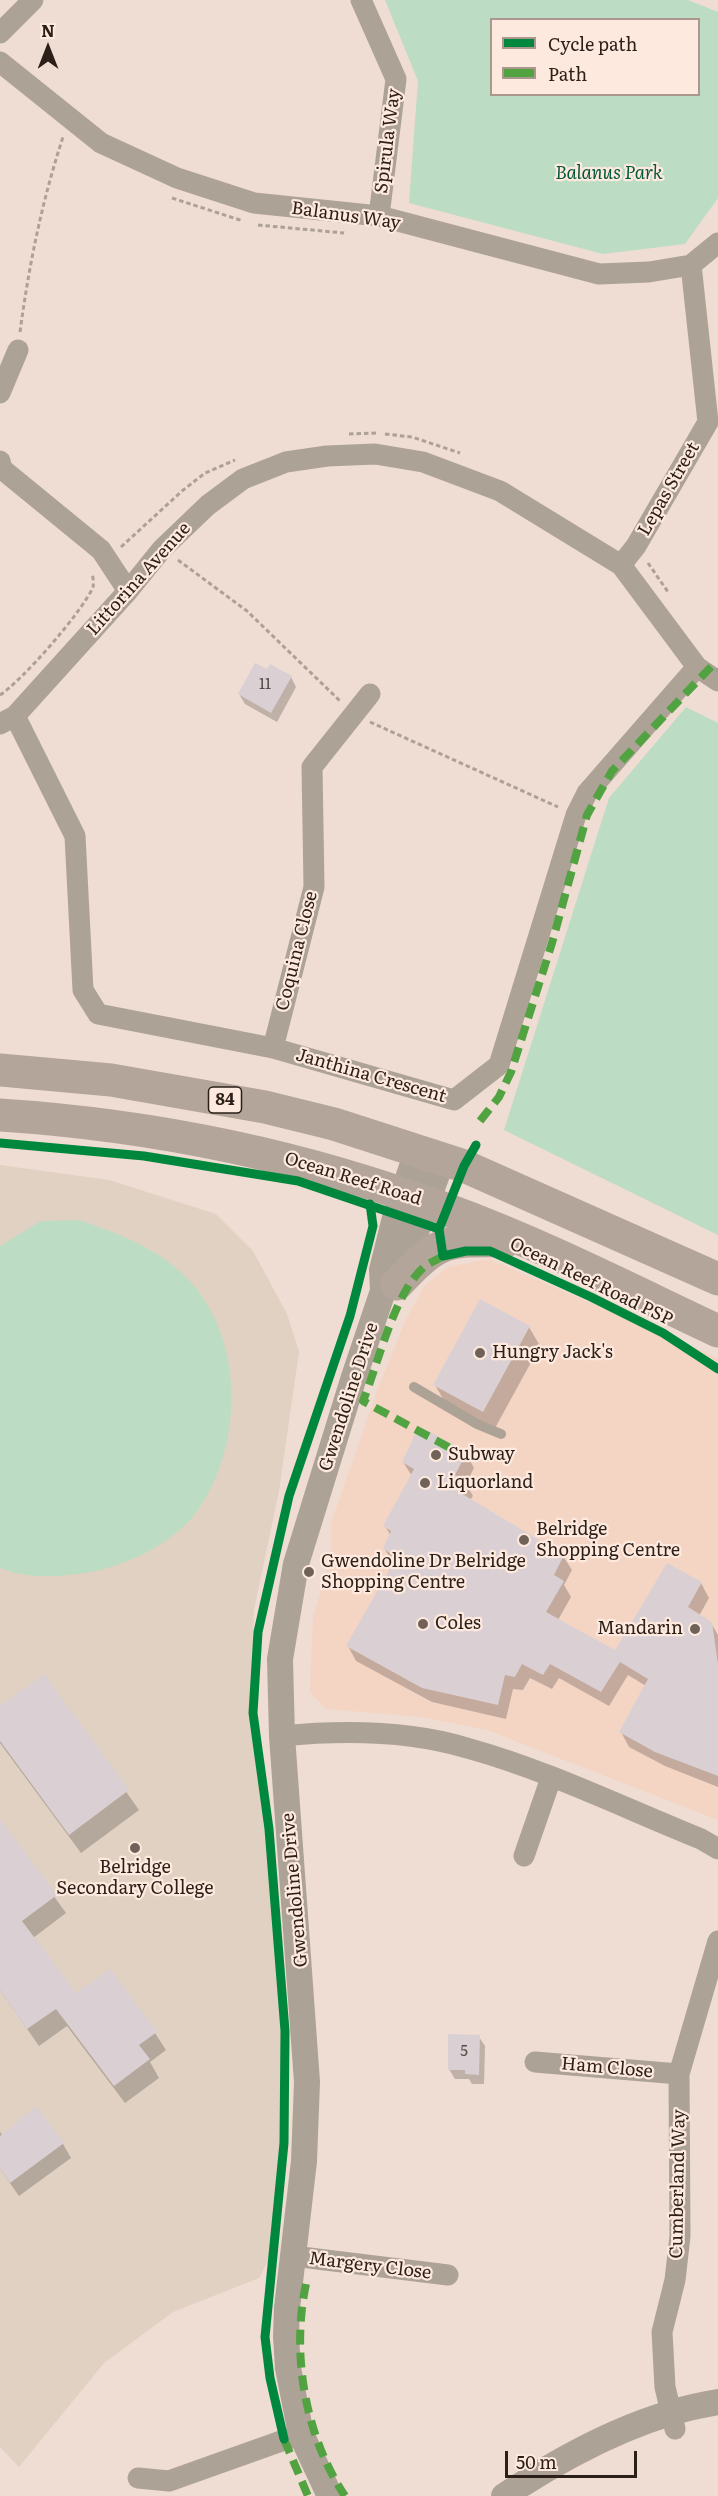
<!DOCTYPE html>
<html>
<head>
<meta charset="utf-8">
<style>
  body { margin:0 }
  #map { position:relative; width:718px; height:2496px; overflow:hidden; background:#efdcd2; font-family:Literata,serif }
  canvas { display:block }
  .legend { position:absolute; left:490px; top:18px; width:210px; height:78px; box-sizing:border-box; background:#fee9de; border:2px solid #aa988f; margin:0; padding:8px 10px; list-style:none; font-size:18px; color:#2b1f18 }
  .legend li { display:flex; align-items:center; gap:12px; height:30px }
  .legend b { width:30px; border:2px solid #aa988f }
  .north { position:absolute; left:18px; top:18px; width:60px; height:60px; -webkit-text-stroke:4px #fee9de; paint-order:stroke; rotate:0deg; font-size:16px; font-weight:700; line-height:24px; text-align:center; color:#2b1f18 }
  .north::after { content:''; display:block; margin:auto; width:21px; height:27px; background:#2b1f18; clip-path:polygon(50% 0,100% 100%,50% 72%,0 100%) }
  .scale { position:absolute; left:505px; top:2451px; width:132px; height:27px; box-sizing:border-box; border:3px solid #2b1f18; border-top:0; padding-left:8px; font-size:18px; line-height:21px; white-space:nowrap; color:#2b1f18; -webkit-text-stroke:4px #fee9de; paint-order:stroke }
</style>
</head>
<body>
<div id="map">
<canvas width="718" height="2496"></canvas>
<ul class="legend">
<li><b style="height:8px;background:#00873e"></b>Cycle path</li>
<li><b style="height:8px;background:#51a240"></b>Path</li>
</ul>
<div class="north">N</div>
<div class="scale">50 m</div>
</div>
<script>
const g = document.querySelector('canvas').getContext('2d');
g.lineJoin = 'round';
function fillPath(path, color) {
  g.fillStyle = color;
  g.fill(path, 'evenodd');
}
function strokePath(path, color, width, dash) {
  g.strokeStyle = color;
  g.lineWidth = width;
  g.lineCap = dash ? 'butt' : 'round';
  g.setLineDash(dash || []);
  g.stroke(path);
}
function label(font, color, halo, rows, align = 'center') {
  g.font = font + ' Literata,serif';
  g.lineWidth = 4.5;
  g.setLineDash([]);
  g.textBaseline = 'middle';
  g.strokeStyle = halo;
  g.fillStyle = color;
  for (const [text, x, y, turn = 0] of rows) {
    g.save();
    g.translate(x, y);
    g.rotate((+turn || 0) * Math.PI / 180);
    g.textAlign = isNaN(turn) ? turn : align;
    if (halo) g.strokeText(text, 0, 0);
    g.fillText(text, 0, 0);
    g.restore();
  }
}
fillPath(new Path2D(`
  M489,1259L718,1358V1820L487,1730L422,1717L326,1709L310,1692L313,1616L331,1558V1523L377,1391L405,1321L425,1285L448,1267Z`), '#f4d5c4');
fillPath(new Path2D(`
  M0,1165L109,1180L216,1214L253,1251L287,1314L299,1352L279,1491L254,1610L251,1714L261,1775L278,1922L287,2042L278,2202L272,2253L259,2278L173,2312L104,2363L19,2467L0,2447Z`), '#e1d1c2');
fillPath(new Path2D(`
  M385,0H688L718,12V198L685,244L603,254L409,203L418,81ZM492,20H698V94H492Z
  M686,707L718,723V1235L504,1130L609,798Z
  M80,1220C118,1234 158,1248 187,1278C244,1337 244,1441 200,1507C176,1543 127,1566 85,1573C57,1577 27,1579 0,1568V1246L41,1221Z`), '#bcdcc4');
fillPath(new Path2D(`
  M268,672L291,677L296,687L277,722L245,704L239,694Z
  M529,1327L540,1346L494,1430L446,1404L435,1385Z
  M466,1453L474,1468L466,1484L473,1496L470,1500L563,1556L572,1570L564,1585L571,1597L558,1620L615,1652L701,1583L709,1598L699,1616L711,1623L718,1635V1787L665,1766L629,1747L621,1732L646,1686L628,1675L609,1706L559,1678L552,1689L530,1678L523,1690L513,1689L506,1719L432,1702L356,1661L348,1646L394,1564L384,1548L391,1536L385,1526L412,1476L403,1462Z
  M44,1676L139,1810L81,1853L0,1743V1708Z
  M0,1821L66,1913L33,1938L76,1996L155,2033L166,2050L150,2062L159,2078L125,2103L67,2026L39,2046L0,1990Z
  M479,2037L485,2046L484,2084H472L469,2079H455L449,2069Z
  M0,2132L3,2136L63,2144L71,2158L19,2196L0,2169Z`), '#0003');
fillPath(new Path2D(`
  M255,663L267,669L270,664L292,676L271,713L238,694Z
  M480,1299L530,1326L483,1412L433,1385Z
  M419,1426L467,1452L455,1475L465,1481L459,1492L564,1555L554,1575L564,1581L546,1612L615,1650L667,1563L702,1582L688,1607L712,1622L718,1664V1776L655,1752L619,1732L648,1679L620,1662L601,1692L550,1664L543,1675L522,1664L515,1677L505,1675L498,1705L422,1688L346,1646L396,1558L383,1548L391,1531L383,1526L414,1469L402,1462Z
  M44,1674L129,1790L69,1835L0,1741V1706Z
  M0,1819L57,1895L22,1921L76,1993L110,1969L157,2032L139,2045L150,2059L114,2086L56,2009L27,2029L0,1990Z
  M448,2034L480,2035L479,2075L465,2074V2070H448Z
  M36,2106L64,2143L10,2183L0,2169V2136Z`), '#dad0d3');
strokePath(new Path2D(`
  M172,198L243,221
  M258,225L344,233
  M20,332C29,265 42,201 63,137
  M349,434L376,433
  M385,434L412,437L460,453
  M121,547L182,491L205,473L235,460
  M178,560L247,611L340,701
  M648,563L668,592
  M0,695C22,681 83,611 93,587C94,583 93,577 92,573
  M370,722L558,807`), '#ada097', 3, [4.5, 3]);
strokePath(new Path2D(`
  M414,1387L477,1424L501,1434`), '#ada296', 10);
strokePath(new Path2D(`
  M361,0L396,79L379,216
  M0,33L33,0
  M0,62L101,143L177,178L254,203L379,216L599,274L649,272L691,265L718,243
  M0,393L18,350
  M0,461L2,469L101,550L128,591
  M621,565L636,546L708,422L691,265
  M15,716L75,836L83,990L98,1014L273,1048L454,1100L499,1065L576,815L587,793L697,667
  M0,724L15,716L128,591L162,549L208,505L243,479L286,462L327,456L375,454L423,462L500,491L621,565L697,667L718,681
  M273,1048L314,887L312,767L370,694
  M282,1736C343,1730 407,1730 467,1748C547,1770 624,1808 701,1839L718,1849
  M524,1856L551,1778
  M535,2062L679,2074
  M293,2256L448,2275
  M675,2429L665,2387L662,2332L675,2280L680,2236L679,2074L718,1941
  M138,2478L169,2481L301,2434`), '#ada296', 21);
strokePath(new Path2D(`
  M398,1281L443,1158
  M330,2496L301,2434L288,2368L286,2336L287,2308L304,2161L307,2082L282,1736L280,1659L296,1564L353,1380L383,1291L382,1270L396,1214L418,1149
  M504,2496C568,2453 641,2414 718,2402`), '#ada296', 26);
strokePath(new Path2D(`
  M0,1070L111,1080L265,1107L334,1124L464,1166L718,1279
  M0,1115C153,1125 304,1156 448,1210C541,1244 629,1289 718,1331
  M397,1284C439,1239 446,1240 506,1241`), '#b3a59a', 33);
strokePath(new Path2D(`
  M480,1121L499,1097L511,1072L552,943L587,815L612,771L705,673L713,665L718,668
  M443,1256C437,1260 428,1263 423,1268C394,1294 378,1364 363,1401L465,1456
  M306,2284C291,2354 305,2436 345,2496
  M284,2439L308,2496`), '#51a240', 8, [15, 8]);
strokePath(new Path2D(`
  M0,1143L144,1156L298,1181L439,1229
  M476,1145L464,1166L439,1229L443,1256L466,1251H490L591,1297L663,1333L718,1369
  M284,2439L270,2378L265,2337L284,2143L285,2031L269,1829L253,1713L258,1632L289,1496L350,1316L373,1226L370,1204`), '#00873e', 9);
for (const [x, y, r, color] of [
  [480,1353,6,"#706159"],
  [436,1455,6,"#706159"],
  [425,1483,6,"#706159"],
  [524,1540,6,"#706159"],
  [309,1572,6,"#706159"],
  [423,1624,6,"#706159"],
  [695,1629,6,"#706159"],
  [135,1848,6,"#706159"]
]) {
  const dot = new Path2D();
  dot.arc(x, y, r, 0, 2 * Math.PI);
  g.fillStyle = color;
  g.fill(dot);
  strokePath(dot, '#fee9de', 2);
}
label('15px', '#574b47', null, [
  ["11",265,685],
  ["5",464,2052]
]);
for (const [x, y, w] of [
  [225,1100,33]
]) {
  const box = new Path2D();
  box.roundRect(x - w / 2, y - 13, w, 26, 4.5);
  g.fillStyle = '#fee9de';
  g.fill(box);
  strokePath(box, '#2b1f18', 1.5);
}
label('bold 16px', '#2b1f18', null, [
  ["84",225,1100]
]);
label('18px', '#2b1f18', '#fee9de', [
  ["Spirula Way",388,141,-83],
  ["Balanus Way",346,216,8],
  ["Lepas Street",669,489,-60],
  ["Littorina Avenue",139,579,-48],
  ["Coquina Close",297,951,-76],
  ["Janthina Crescent",371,1076,16],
  ["Ocean Reef Road",353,1179,17],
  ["Ocean Reef Road PSP",591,1282,26],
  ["Gwendoline Drive",349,1397,-72],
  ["Gwendoline Drive",295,1890,-95],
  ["Ham Close",607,2068,5],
  ["Cumberland Way",678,2184,-89],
  ["Margery Close",370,2266,7]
]);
label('italic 18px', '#03593c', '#fee9de', [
  ["Balanus Park",609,174]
]);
label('18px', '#2b1f18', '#fee9de', [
  ["Hungry Jack's",492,1353],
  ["Subway",448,1455],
  ["Liquorland",437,1483],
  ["Belridge",536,1530],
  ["Shopping Centre",536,1551],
  ["Gwendoline Dr Belridge",321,1562],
  ["Shopping Centre",321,1583],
  ["Coles",435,1624],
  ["Mandarin",683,1629,"right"],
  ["Belridge",135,1868,"center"],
  ["Secondary College",135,1889,"center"]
], 'left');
</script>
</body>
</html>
